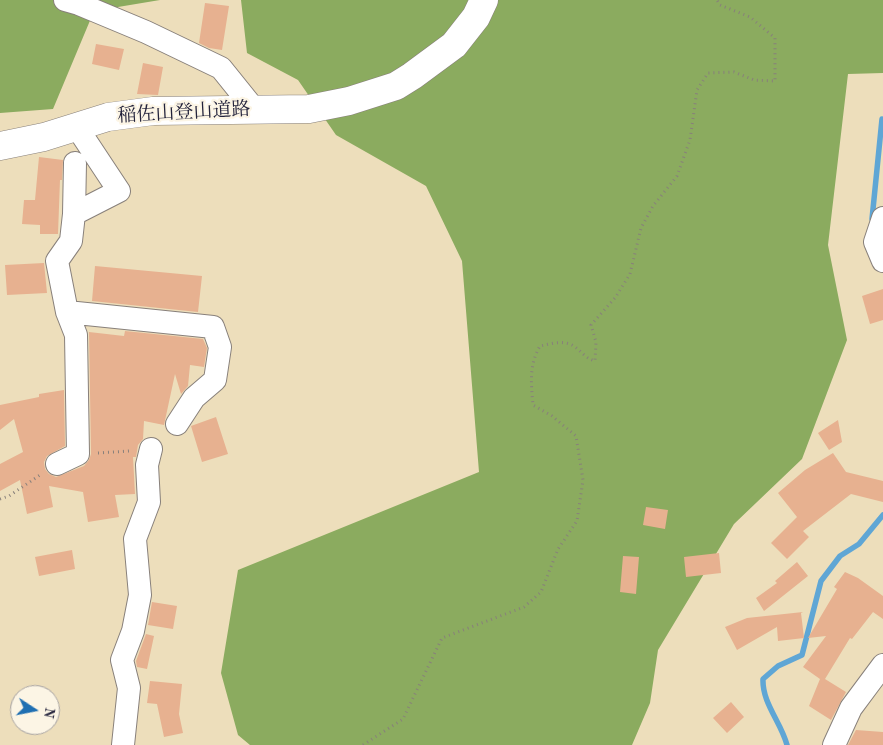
<!DOCTYPE html>
<html>
<head>
<meta charset="utf-8">
<style>
  body { margin:0 }
  #map { position:relative; width:883px; height:745px; overflow:hidden; background:#eddebb; font-family:"Old Standard TT",serif }
  canvas { display:block }
  .north { position:absolute; left:10px; top:685px; width:50px; height:50px; box-sizing:border-box; background:#fcf5e5; border:1px solid #a5a1a1; border-radius:50%; rotate:101deg; font-size:14px; font-weight:700; line-height:20px; text-align:center; color:#22223b }
  .north::after { content:''; display:block; margin:auto; width:18px; height:22px; background:#1f6fb2; clip-path:polygon(50% 0,100% 100%,50% 72%,0 100%) }
</style>
</head>
<body>
<div id="map">
<canvas width="883" height="745"></canvas>
<div class="north">N</div>
</div>
<script>
const g = document.querySelector('canvas').getContext('2d');
g.lineJoin = 'round';
function fillPath(path, color) {
  g.fillStyle = color;
  g.fill(path, 'evenodd');
}
function strokePath(path, color, width, dash) {
  g.strokeStyle = color;
  g.lineWidth = width;
  g.lineCap = dash ? 'butt' : 'round';
  g.setLineDash(dash || []);
  g.stroke(path);
}
function label(font, color, halo, rows, align = 'center') {
  g.font = font + ' "Old Standard TT","Noto Serif JP",serif';
  g.lineWidth = 4.5;
  g.setLineDash([]);
  g.textBaseline = 'middle';
  g.strokeStyle = halo;
  g.fillStyle = color;
  for (const [text, x, y, turn = 0] of rows) {
    g.save();
    g.translate(x, y);
    g.rotate((+turn || 0) * Math.PI / 180);
    g.textAlign = isNaN(turn) ? turn : align;
    if (halo) g.strokeText(text, 0, 0);
    g.fillText(text, 0, 0);
    g.restore();
  }
}
fillPath(new Path2D(`
  M0,0H160L94,11L53,109L0,113Z
  M241,0H883V73L848,74L828,245L847,340L802,459L734,524L658,650L650,703L632,745H250L238,735L221,673L238,570L479,472L462,261L426,186L336,135L298,80L247,53Z`), '#8bab5f');
strokePath(new Path2D(`
  M872,219L882,119
  M787,745C781,722 762,703 763,679L778,666L802,655L821,581L840,556L859,544L883,515`), '#5fa6d5', 5.5);
fillPath(new Path2D(`
  M205,3L229,6L222,50L209,48L199,43Z
  M96,44L124,49L119,70L92,64Z
  M143,63L163,67L158,95L137,94Z
  M39,157L63,160L62,180H60L58,234H40V225L22,224L24,200H35Z
  M44,263L47,293L7,295L5,265Z
  M95,266L202,276L198,312L92,301Z
  M883,289V320L870,324L862,296Z
  M125,331L203,339L207,348L204,367L190,365L188,386L181,394L175,374L164,425L144,421L143,439L138,445L136,457H133L135,494L115,495L119,517L88,522L83,492L49,486L53,507L27,514L20,480L0,491V464L23,452L14,419L0,430V405L39,397V394L64,390L65,446L47,456L44,462L45,469L49,474L56,477L84,466L89,460L91,454L89,332L124,336Z
  M216,417L228,454L202,462L191,426Z
  M838,420L842,442L829,450L818,433Z
  M833,453L846,472L883,481V502L851,494L803,531L809,537L787,559L771,543L797,517L778,493L805,470Z
  M646,507L668,510L665,529L643,525Z
  M72,550L75,569L39,576L35,557Z
  M719,553L721,573L686,577L684,557Z
  M623,556L639,557L636,594L620,592Z
  M797,562L808,576L764,611L756,598L777,583L775,581Z
  M845,572L858,578L883,596V619L873,612L852,639L850,638L825,679L846,692L831,720L809,706L820,679L803,667L826,636L808,638L837,589L834,587Z
  M152,602L177,606L173,629L148,625Z
  M803,612L801,613L804,638L778,641L777,627L737,650L725,627L747,618Z
  M146,634L154,636L147,669L137,667L136,661Z
  M150,681L182,684L179,714L183,733L164,737L157,704L147,703Z
  M731,702L744,717L727,733L713,718Z
  M856,730L883,732V745H848Z`), '#e7b190');
const minor = new Path2D(`
  M65,0L79,4L146,32L221,68L254,109
  M74,214L75,163
  M883,218L875,242L883,261
  M67,312L213,327L220,347L215,380L194,398L177,424
  M57,464L78,454L76,335L67,312L57,261L71,241L74,214L119,191L76,126
  M123,745L129,688L122,660L133,631L140,595L135,539L149,502L147,465L151,449
  M834,745L851,708L883,665`);
const tertiary = new Path2D(`
  M0,146L44,137L108,117L153,111L309,109L349,101L396,86L412,76L454,45L476,17L484,0`);
strokePath(minor, '#88807b', 24);
strokePath(tertiary, '#88807b', 29);
strokePath(new Path2D(`
  M98,453L129,451
  M0,499L9,496L40,475
  M363,745L403,719L442,638L524,607L541,592L558,549L577,521L583,480L576,436L552,416L533,405C531,383 529,365 540,346C550,344 562,340 572,345C581,350 584,358 595,361L596,342L591,325L615,298L630,274L641,228L653,206L677,176L690,140L697,90L708,73L734,72L754,80L775,81V38L750,17L720,5L717,0`), '#88807b', 3, [1, 4]);
strokePath(minor, '#fff', 22);
strokePath(tertiary, '#fff', 28);
label('19px', '#22223b', '#fcf5e5', [
  ["稲佐山登山道路",184,113,-3]
]);
</script>
</body>
</html>
